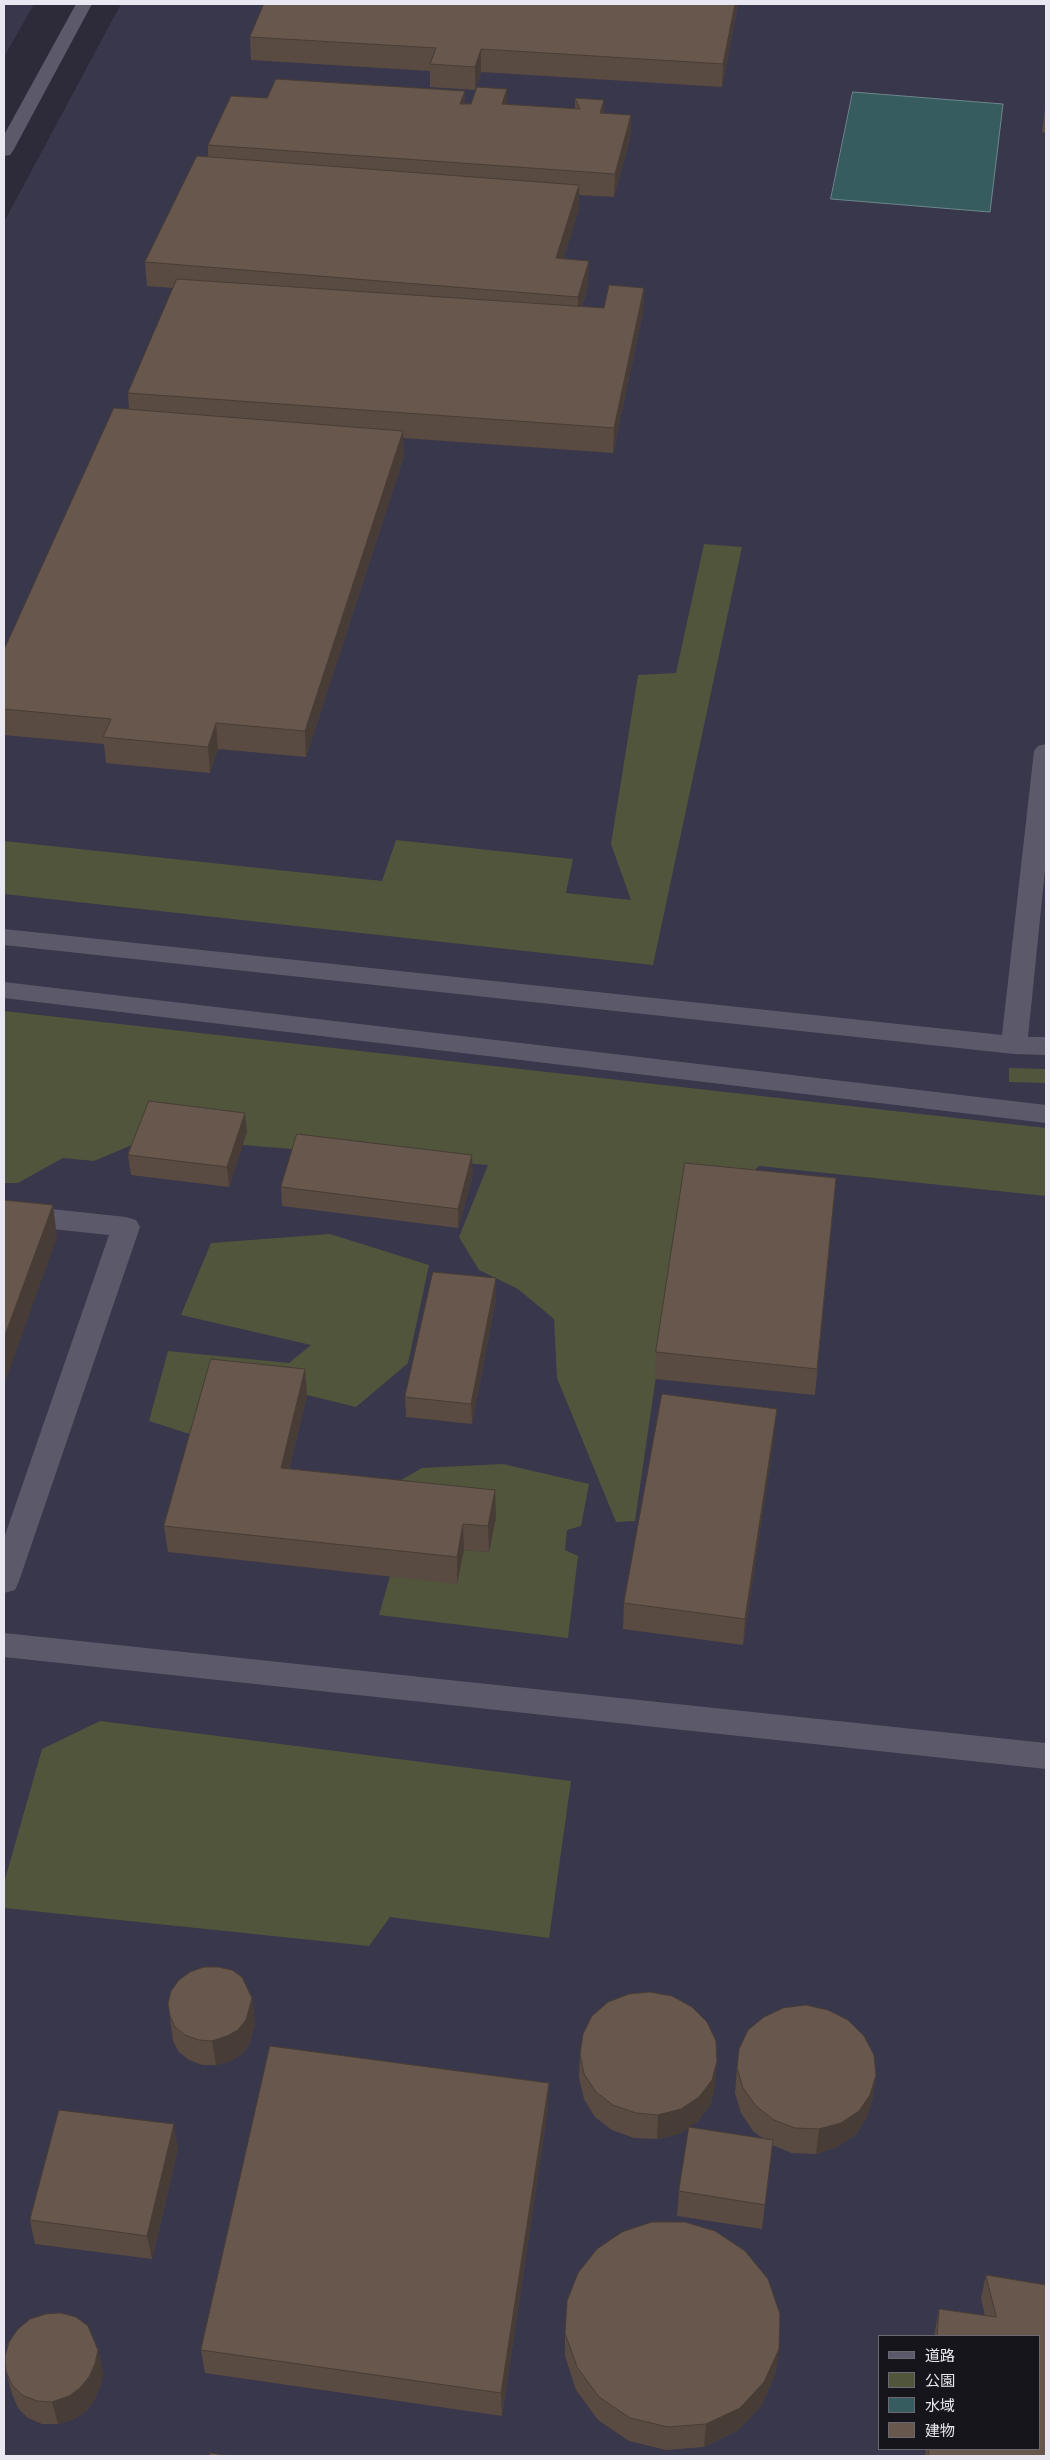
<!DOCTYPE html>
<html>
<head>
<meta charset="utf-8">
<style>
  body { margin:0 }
  #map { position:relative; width:1050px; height:2460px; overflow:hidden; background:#2d2b3a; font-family:"Asap Condensed","Noto Sans JP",sans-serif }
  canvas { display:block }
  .frame { position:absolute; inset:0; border:5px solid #e9e8f2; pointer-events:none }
  .legend { position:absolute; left:878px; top:2335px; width:162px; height:115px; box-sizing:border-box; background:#15151b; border:1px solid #6a6971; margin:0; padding:6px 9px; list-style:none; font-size:15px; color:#e9e8f2 }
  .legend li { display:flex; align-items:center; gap:10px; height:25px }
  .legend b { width:25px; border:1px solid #6a6971 }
</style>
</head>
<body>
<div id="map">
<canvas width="1050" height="2460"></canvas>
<div class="frame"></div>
<ul class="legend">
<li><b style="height:6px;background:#5c5a6a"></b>道路</li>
<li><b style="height:14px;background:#51553b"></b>公園</li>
<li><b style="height:14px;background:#365c60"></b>水域</li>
<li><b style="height:14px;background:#67574d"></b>建物</li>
</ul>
</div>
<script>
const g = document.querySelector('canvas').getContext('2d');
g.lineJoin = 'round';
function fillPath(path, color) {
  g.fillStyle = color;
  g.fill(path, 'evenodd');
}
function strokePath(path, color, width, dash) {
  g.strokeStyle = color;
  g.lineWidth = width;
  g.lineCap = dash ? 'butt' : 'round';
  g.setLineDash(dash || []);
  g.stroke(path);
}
fillPath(new Path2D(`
  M4,4H34L4,57Z
  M121,4H1046V2456H4V222ZM879,2336H1039V2449H879Z`), '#39374b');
fillPath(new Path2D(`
  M704,544L742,547L653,965L4,894V841L382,881L396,840L573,859L566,893L631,900L611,844L638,675L676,673Z
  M4,1011L1046,1128V1196L759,1166L730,1195L683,1190L635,1521L616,1522L557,1378L554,1319L518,1289L479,1270L459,1237L488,1165L243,1145L246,1132L144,1140L94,1161L63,1158L18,1183H4Z
  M1009,1068L1046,1069V1083L1009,1082Z
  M330,1234L429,1265L408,1363L356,1407L307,1395L199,1437L149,1421L168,1351L289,1363L311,1345L181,1315L211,1243Z
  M503,1464L589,1484L581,1526L567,1530L565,1550L578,1556L568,1638L379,1615L390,1576L464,1550L489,1552L496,1517L396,1483L422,1468Z
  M100,1721L571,1781L549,1938L390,1917L369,1946L4,1908V1883L42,1749Z`), '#51553b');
const water = new Path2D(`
  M853,92L1003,104L990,212L831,199Z`);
fillPath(water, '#365c60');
strokePath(water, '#6c868c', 1);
fillPath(new Path2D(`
  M1046,744V860L1028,1037H1046V1055L1014,1054L4,945V929L1002,1035L1034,751L1038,746Z
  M4,982L1046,1105V1123L4,998Z
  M4,1204L126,1217L136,1220L140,1227L19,1581L15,1590L4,1593V1538L109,1235L4,1224Z
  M4,1633L1046,1743V1769L4,1657Z`), '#5c5a6a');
fillPath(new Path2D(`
  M76,4H92L13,151L10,155L4,156V135Z`), '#5c5a6a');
fillPath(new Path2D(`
  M264,4H738L722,87L481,72L475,90L430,87V71L251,60L250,37Z
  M267,98L471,104H508L575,109V98L604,100V113L631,115L630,138L614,197L579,195V209L563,259L588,285L582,307L604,308L644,288L643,312L613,453L403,438L404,456L306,757L218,749L210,773L106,763L104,744L4,735V650L129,409L128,393L173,288L147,286L145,262L208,157V145Z
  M1046,105V133L1042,132L1045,109Z
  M247,1132L229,1187L131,1175L128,1155Z
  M473,1175L458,1228L282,1206L281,1187Z
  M836,1178L815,1395L655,1379L656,1352Z
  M496,1278V1298L472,1424L406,1417L405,1397Z
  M307,1395L289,1469L496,1516L489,1552L464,1550L457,1584L168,1552L164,1526Z
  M774,1436L743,1645L623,1629L624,1603Z
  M252,1998L255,2023L249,2045L241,2055L230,2061L216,2065H202L189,2060L179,2052L173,2041L168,2003Z
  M580,2054L715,2086L710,2105L697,2122L689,2127L764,2139L753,2131L741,2113L735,2093L737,2068L876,2075L872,2100L866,2119L855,2135L837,2147L816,2154L792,2153L772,2145L762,2229L677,2216L679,2191L689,2127L679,2134L657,2139L634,2138L612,2130L595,2117L584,2099L579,2078Z
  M548,2108L502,2416L205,2373L201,2350Z
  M178,2149L152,2259L35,2244L30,2220Z
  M986,2275L1046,2285V2456H925L926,2449H1039V2336H934L939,2309L985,2316L981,2298Z
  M565,2333L776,2372L762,2405L738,2430L704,2447L666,2450L629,2441L598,2420L576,2390L565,2356Z
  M98,2350L103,2374L100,2387L94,2400L86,2411L74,2419L58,2424H42L28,2418L18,2408L12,2394L6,2371Z`), '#594b42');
fillPath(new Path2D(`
  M735,4H738L722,87L723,64Z
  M481,49V72L475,90V67Z
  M507,89L508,113L502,104Z
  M465,91V115L460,104Z
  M604,100V123L600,113Z
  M631,115L630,138L614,197L615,174Z
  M579,185V209L556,282V258Z
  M589,261L588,285L578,321V297Z
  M644,288L643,312L613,453L614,428Z
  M403,431L404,456L306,757L305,731Z
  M216,723L218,749L210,773L208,747Z
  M245,1113L247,1132L229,1187L227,1167Z
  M472,1155L473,1175L458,1228V1209Z
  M53,1205L57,1237L4,1385V1338Z
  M496,1278V1298L472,1424L471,1404Z
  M305,1369L307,1395L283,1494L281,1468Z
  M777,1409L774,1436L743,1645L745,1619Z
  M495,1490L496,1516L489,1552L488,1526Z
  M463,1524L464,1550L457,1584V1557Z
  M252,1998L255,2023L249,2045L241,2055L230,2061L216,2065L212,2041Z
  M717,2061L715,2086L710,2105L697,2122L679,2134L657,2139L658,2115Z
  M876,2075L872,2100L866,2119L855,2135L837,2147L816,2154L819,2129Z
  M549,2083L548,2108L502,2416L501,2393Z
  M174,2124L178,2149L152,2259L147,2236Z
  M779,2349L776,2372L762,2405L738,2430L704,2447L706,2424Z
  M98,2350L103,2374L100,2387L94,2400L86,2411L74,2419L58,2424L52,2402Z`), '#483d36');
const building = new Path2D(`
  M264,4H735L723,64L481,49L475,67L430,64L436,48L250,37Z
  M276,79L465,91L460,104H471L477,87L507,89L502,104L580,109L575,98L604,100L600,113L631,115L615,174L208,145L231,96L267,98Z
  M197,156L579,185L556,258L589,261L578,297L145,262Z
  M177,279L604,308L609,285L644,288L614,428L128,393Z
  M114,408L403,431L305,731L216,723L208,747L103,737L111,719L4,709V650Z
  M149,1101L245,1113L227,1167L128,1155Z
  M297,1134L472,1155L458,1209L281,1187Z
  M685,1163L836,1178L817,1369L656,1352Z
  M4,1200L53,1205L4,1338Z
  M433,1272L496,1278L471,1404L405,1397Z
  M211,1359L305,1369L281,1468L495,1490L488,1526L463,1524L457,1557L164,1526Z
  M662,1394L777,1409L745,1619L624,1603Z
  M204,1967H218L232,1970L242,1977L252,1998L246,2020L238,2030L227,2036L212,2041L199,2040L185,2035L175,2027L170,2016L168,2003L171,1991L179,1980L190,1972Z
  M650,1992L672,1996L692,2007L707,2022L716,2041L717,2061L712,2080L699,2097L681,2109L658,2115L636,2113L613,2105L596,2092L584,2074L580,2054L583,2034L592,2016L608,2002L629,1994Z
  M806,2005L828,2010L848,2020L864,2036L874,2055L876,2075L870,2095L859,2111L841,2123L819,2129L795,2128L774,2120L756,2106L743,2088L737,2068L739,2049L748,2030L764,2017L783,2008Z
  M270,2046L549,2083L501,2393L201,2350Z
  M59,2110L174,2124L147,2236L30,2220Z
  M689,2127L773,2140L765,2205L679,2191Z
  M652,2222H685L715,2231L745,2251L768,2279L780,2314L779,2349L764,2382L740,2408L706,2424L668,2427L630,2418L599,2397L577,2367L565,2333L567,2301L578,2273L597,2249L622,2232Z
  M986,2275L1046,2285V2456H928L929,2449H1039V2336H937L939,2309L996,2317Z
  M61,2313L76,2317L88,2326L98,2350L95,2364L89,2377L80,2388L69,2396L52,2402L37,2401L22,2395L12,2385L6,2371L5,2356L9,2342L18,2329L30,2319L46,2314Z
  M210,2453L231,2456H210Z`);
fillPath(building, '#67574d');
strokePath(building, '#483d36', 1);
</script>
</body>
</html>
